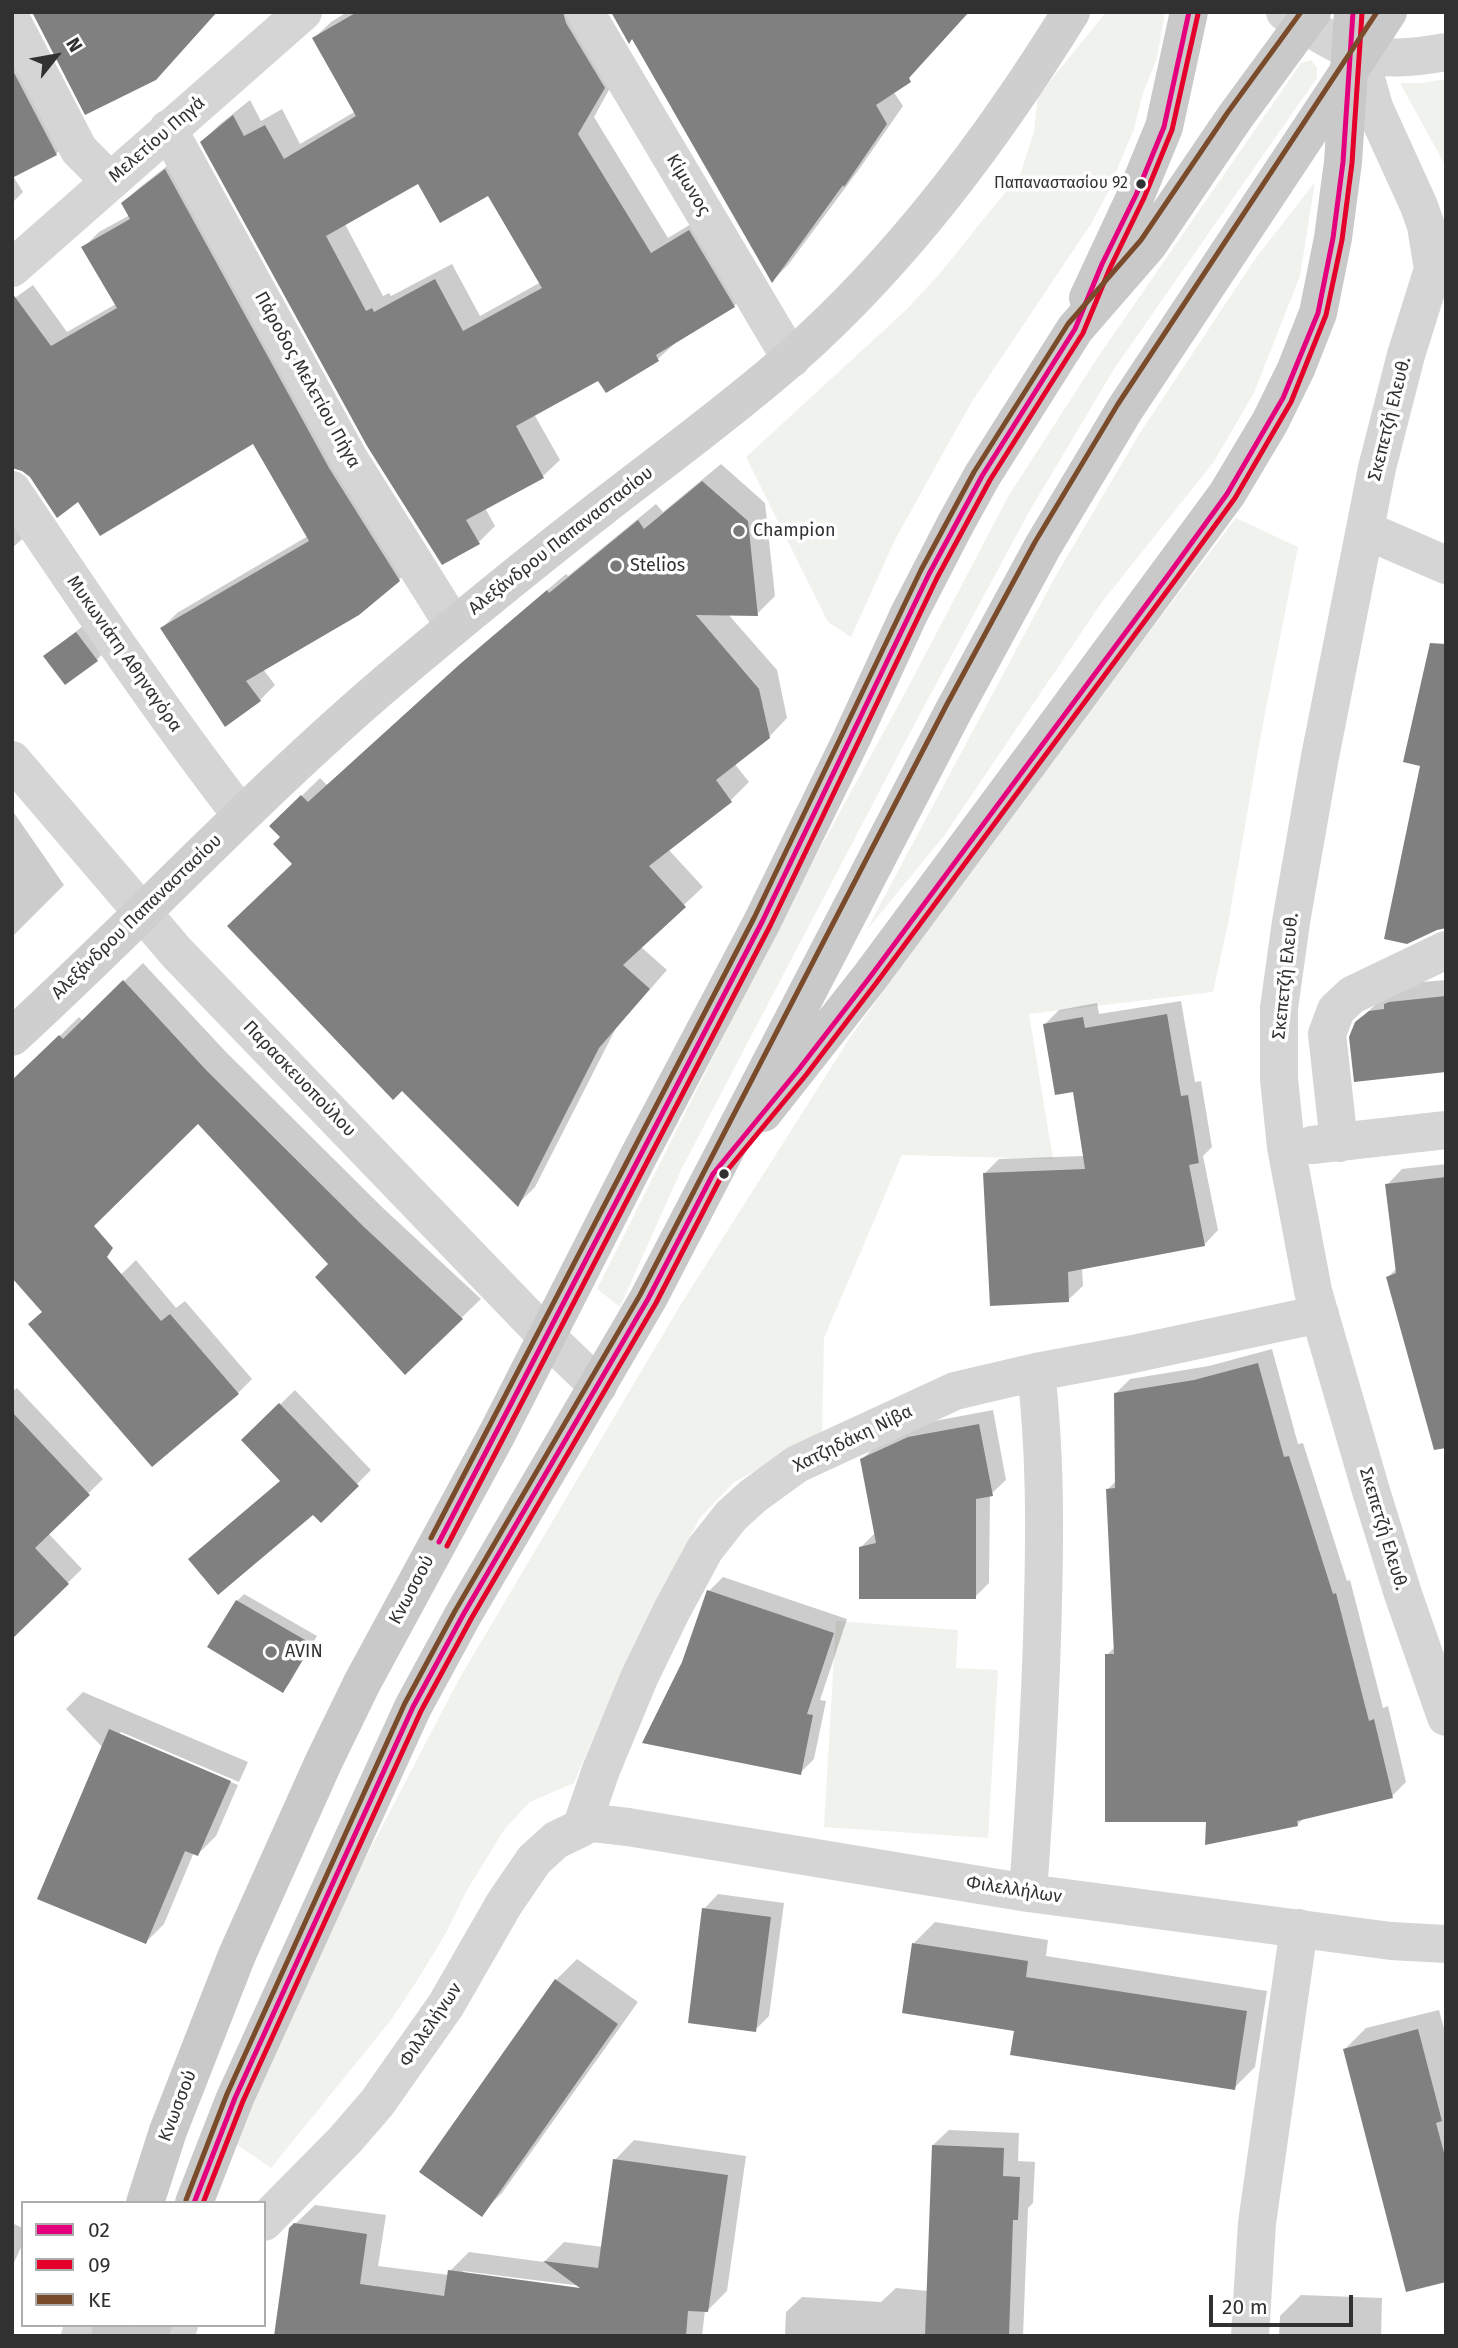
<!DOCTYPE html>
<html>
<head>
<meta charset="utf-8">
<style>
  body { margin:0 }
  #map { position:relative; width:1458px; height:2348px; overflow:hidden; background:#fff; font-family:"Fira Sans",sans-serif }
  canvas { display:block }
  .frame { position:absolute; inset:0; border:14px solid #313131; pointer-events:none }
  .legend { position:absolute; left:21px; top:2201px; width:245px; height:126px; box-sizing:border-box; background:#fff; border:2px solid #adadad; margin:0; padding:9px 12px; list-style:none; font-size:21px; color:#313131 }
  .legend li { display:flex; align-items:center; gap:14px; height:35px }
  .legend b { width:35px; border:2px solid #adadad }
  .north { position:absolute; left:21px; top:21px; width:70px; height:70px; -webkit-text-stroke:5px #fff; paint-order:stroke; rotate:59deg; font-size:19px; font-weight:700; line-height:28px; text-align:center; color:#313131 }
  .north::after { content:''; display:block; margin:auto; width:24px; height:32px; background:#313131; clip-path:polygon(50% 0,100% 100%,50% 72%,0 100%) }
  .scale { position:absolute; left:1209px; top:2295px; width:144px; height:32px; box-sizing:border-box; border:4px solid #313131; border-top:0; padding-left:9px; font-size:21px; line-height:24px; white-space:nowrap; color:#313131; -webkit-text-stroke:5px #fff; paint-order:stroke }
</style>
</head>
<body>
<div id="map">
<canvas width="1458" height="2348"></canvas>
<div class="frame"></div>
<ul class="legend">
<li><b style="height:9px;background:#e5007d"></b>02</li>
<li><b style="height:9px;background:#e4002b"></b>09</li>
<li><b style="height:9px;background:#7a4b2a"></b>KE</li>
</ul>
<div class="north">N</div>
<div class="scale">20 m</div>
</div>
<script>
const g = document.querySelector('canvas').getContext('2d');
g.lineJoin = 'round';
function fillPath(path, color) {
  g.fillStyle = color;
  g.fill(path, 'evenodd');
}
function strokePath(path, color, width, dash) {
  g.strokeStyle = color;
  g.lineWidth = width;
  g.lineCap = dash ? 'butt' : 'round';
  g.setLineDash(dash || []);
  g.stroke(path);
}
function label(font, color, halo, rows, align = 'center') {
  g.font = font + ' "Fira Sans",sans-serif';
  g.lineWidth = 7;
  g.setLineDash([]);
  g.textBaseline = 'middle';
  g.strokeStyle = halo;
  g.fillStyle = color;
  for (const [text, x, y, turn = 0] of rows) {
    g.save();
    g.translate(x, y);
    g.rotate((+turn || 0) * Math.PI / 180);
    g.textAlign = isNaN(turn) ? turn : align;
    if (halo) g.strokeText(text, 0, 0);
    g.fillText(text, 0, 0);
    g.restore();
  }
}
fillPath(new Path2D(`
  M1106,12H1165L1157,58L1142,96L1134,129L1107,194L1091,224L973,400L948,444L894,542L851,637L828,622L746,457L907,309L942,271L990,211L1020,175L1034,132L1038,96Z
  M1311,60L1317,68V78L1114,369L1029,512L921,712L682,1168L620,1307L597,1289L788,907L905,693L1009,495L1100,354L1301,63Z
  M1446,79V167L1400,83H1421Z
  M1315,182L1300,276L1254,393L1213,463L1102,602L944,836L866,931L1055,577L1138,436L1255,259Z
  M1236,518L1298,547L1261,734L1228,924L1213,992L1029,1014L1053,1159L902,1155L824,1338L822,1439L763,1466L733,1483L699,1519L600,1722L574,1783L530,1802L504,1830L467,1890L446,1933L420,1976L391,2020L271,2168L236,2144L260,2082L363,1863L458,1681L681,1304L851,1036L1029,790Z
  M836,1621L958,1630L956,1668L998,1670L988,1838L824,1827Z`), '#f0f3ed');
fillPath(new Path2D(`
  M12,12L76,134L56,154L13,176L23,192L12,203Z
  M347,12H586L620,70L594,117L668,238L706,215L750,289L734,306L675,343L658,359L606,391L599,379L534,414L560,460L543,476L485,508L495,526L479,542L202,142L219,125L250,100L261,121L282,109L300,144L356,111L314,38L331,22ZM418,181L489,193L541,282L480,316L452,264L391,296L389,293L383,296L345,224Z
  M613,12L893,91L903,106L860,168L788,265L772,281L633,38L630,41Z
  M181,155L414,564L399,580L263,669L275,685L260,700L162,628L177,613L308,536L254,442L78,500L31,477L23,469L12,300L33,285L67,332L116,304L83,248L99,232L130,215L123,203L139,188Z
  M721,464L765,503L775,596L757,614H728L777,670L787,718L769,737L734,763L749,782L731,800L668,849L703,887L640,946L667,970L616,1028L535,1187L518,1204L294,863L282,837L271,826L320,778L327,785L481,646L566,574L568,576L656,504L663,512Z
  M12,492L36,527L12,548Z
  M83,626L103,653L97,660L52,650Z
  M12,810L64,885L12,937Z
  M143,963L225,1051L383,1208L481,1299L405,1372L331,1264L198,1122L15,1080L79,1017L83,1021Z
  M1446,980V1071L1356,1023L1376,1004L1409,983Z
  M1181,1001L1195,1082L1201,1081L1212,1147L1203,1156L1218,1230L1204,1245L1082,1268L1083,1286L1068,1300L985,1173L999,1159L1084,1156L1074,1090L1045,1024L1059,1010L1097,1003L1099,1014Z
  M1446,1164V1431L1388,1277L1397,1268L1387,1185L1402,1169Z
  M136,1260L176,1308L185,1301L252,1379L238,1393L49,1344Z
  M1272,1349L1298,1444L1303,1443L1347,1581L1350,1580L1383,1708L1388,1706L1406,1782L1392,1796L1305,1817L1297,1825L1208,1821L1107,1655L1115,1647L1108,1489L1117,1480L1115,1394L1130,1379L1209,1366Z
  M17,1388L103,1479L48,1533L82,1569L12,1637V1392Z
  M295,1390L371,1470L321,1520L244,1440Z
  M993,1410L1006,1480L990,1495L989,1583L975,1597L861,1547L876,1532L862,1459L877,1445L924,1423Z
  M723,1577L847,1619L820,1700L826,1701L814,1759L800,1773L684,1662L709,1591Z
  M244,1594L317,1636L289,1684L283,1691L210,1647L237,1601Z
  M83,1692L248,1762L239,1782L121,1732L118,1735L238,1785L216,1836L198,1854L194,1852L164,1924L146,1942L103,1748L66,1709Z
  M718,1894L784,1903L769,2016L755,2030L704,1909Z
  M935,1922L1048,1940L1046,1956L1267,1991L1255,2067L1234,2088L1016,2029L914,1943Z
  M577,1959L638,2002L502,2193L481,2214L556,1980Z
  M1439,2010L1446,2036V2280L1345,2049L1366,2028Z
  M949,2130L1019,2133L1018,2161L1035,2162L1033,2203L1028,2208L1023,2336H785L786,2312L802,2297L881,2302L896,2288L928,2291L933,2145Z
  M634,2140L746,2156L727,2291L708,2310H705L702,2336H276L290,2229L315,2205L386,2215L378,2266L449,2275L450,2271L469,2252L544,2262L564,2242L603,2247L615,2160ZM463,2271L589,2287V2291L463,2274Z
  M12,2223L23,2228V2243L12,2267Z
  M1301,2295L1382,2298L1381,2336H1279L1280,2316Z`), '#0003');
fillPath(new Path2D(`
  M32,12H217L156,80L85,115Z
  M357,12H563L566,23L605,88L578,134L651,253L689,230L735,307L656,355L659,361L606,393L598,381L516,426L544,478L466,520L480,544L442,565L367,446L200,142L233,115L244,136L265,125L284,159L356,116L312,38ZM418,184L440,223L488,196L542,288L463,331L435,279L374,312L372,308L366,311L326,236Z
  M611,12H969L909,78L911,82L876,105L887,124L844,187L843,185L772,283L632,39L629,44Z
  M12,69L57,155L12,178Z
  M165,169L329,468L400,581L359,615L246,681L261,701L225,727L160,628L309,541L253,444L100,536L78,502L57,518L30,477L22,471L12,468V293L51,346L117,308L81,247L130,219L121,203Z
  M702,481L748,521L758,616L696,615L759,689L770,738L716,780L732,802L649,866L686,907L623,965L650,989L599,1048L518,1207L402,1091L393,1100L227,926L292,864L273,844L280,837L269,826L301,795L308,802L460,664L547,590L549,593L638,520L644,529Z
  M76,632L98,661L65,685L43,656Z
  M1430,643L1446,644V928L1437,930L1407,944L1384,939L1420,766L1403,762Z
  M123,980L206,1070L364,1227L463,1319L405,1375L315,1277L328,1264L198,1124L94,1226L113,1248L107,1257L161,1321L170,1314L239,1394L152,1467L28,1324L42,1312L12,1278V1080L59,1035L63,1039Z
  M1446,996V1072L1354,1082L1349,1037L1355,1022L1369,1011L1384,1009V1004L1389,1002Z
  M1167,1014L1181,1096L1188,1095L1199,1163L1189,1165L1205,1246L1068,1272L1069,1302L990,1306L983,1173L1085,1169L1073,1092L1055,1095L1043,1024L1083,1017L1085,1028Z
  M1446,1177V1448L1434,1450L1386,1277L1396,1273L1385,1184Z
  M1258,1363L1284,1457L1289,1456L1333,1594L1336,1593L1369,1721L1374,1719L1393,1798L1297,1821L1298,1826L1205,1845L1206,1822H1105V1654H1114L1106,1489L1115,1488L1114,1393L1194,1380Z
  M279,1403L359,1486L321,1523L313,1515L218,1595L188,1559L280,1481L241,1440Z
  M12,1412L90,1495L35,1548L69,1584L12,1639Z
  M979,1424L993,1496L976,1499V1599H859V1547L876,1543L860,1459L908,1437Z
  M707,1590L834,1633L807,1714L813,1715L801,1775L642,1743L682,1662Z
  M236,1600L312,1644L283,1693L207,1647Z
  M109,1729L231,1781L198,1856L185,1851L146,1944L37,1899Z
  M702,1908L771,1917L756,2032L688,2023Z
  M912,1943L1028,1961L1026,1977L1247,2011L1235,2090L1010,2055L1014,2031L902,2013Z
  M555,1979L618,2024L482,2217L419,2172Z
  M1418,2029L1442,2121L1436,2123L1446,2160V2282L1406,2292L1343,2049Z
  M932,2145L1004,2148L1003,2176L1020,2177L1018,2220H1013L1009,2336H925Z
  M613,2159L728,2175L708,2312L688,2311L686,2336H274L289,2228L294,2223L367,2234L360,2284L444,2296L448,2270L580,2288L543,2261L598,2268Z`), '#808080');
strokePath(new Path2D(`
  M585,12L791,359
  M1285,12C1349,53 1368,66 1446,52
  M12,21L79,150L110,181
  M1359,54L1374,107L1419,206L1426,226L1433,269
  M168,129L348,457L454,626
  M1446,247L1433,269L1406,355L1377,468L1319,762L1291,922L1279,1008V1079L1286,1147L1313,1291L1371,1491L1403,1594L1446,1717
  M12,268L303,12
  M12,490C86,600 160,710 241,815
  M1365,530L1446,565
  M12,760L177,953L547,1337L598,1386
  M1339,1143L1327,1034L1336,1010L1352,995L1446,950
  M1312,1145L1446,1130
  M584,1822L628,1827L1028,1893L1391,1941L1446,1944
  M1028,1893C1035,1795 1041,1698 1043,1601C1045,1524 1045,1448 1036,1372
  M264,2222L345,2140L377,2103L446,2005L504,1904L534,1860L556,1840L581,1828L601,1770L639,1678L672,1610L705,1549L731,1516L753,1496L797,1464L955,1391L1036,1372L1133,1354L1320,1314
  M80,2336L85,2325
  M170,2336L179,2325
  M1250,2336L1257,2223L1299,1928`), '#d5d5d5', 38);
strokePath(new Path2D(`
  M12,1037C140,920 258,792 391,679C461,620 532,562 604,506C667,457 732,410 791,358C903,259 993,138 1071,12`), '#cfcfcf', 38);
strokePath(new Path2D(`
  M1088,298L1136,195L1164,127L1189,12
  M763,1113L870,977L1027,765
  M145,2203L168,2131L237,1955L324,1761L362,1683L497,1434L637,1159L762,922L851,740L909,614L955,525L982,476L1075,329L1148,245L1235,117L1312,12
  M194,2203L235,2098L413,1707L463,1615L648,1299L954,710L1043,546L1125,409L1388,12
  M110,2336L113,2325
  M149,2336L153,2325`), '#c9c9c9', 38);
strokePath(new Path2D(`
  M1027,765L1227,494L1270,422L1296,369L1318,313L1333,238L1343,162L1353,12`), '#c9c9c9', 38);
strokePath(new Path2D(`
  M439,1542L762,922L929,574L982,476L1075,329L1102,264L1136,195L1164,127L1189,12
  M194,2203L235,2098L413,1707L463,1615L648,1299L713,1174L799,1069L870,977L1169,574L1227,494L1283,398L1318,313L1333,238L1343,162L1353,12`), '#e5007d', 5);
strokePath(new Path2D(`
  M447,1546L770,926L937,578L990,480L1083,333L1110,268L1144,198L1172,130L1198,14
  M203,2203L243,2101L421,1711L471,1619L656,1303L720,1179L806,1075L877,982L1176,579L1235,498L1291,402L1326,315L1342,240L1352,163L1362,13`), '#e4002b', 5);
strokePath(new Path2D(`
  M431,1538L754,918L921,570L974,472L1068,324L1141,240L1228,112L1301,12
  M186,2200L227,2094L405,1703L455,1611L640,1295L946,706L1035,542L1118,404L1377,12`), '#7a4b2a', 5);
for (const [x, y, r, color] of [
  [1141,184,6,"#313131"],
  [739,531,7,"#797979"],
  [616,566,7,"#797979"],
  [724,1174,6,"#313131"],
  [271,1652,7,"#797979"]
]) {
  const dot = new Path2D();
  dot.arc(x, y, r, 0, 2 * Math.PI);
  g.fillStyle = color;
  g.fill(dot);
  strokePath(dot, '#fff', 2.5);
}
label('16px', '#313131', '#fff', [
  ["Παπαναστασίου 92",1128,184]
], 'right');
label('18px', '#313131', '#fff', [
  ["Μελετίου Πηγά",157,140,-41],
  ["Κίμωνος",688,185,59],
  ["Πάροδος Μελετίου Πήγα",307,380,61],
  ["Σκεπετζή Ελευθ.",1390,419,-76],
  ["Αλεξάνδρου Παπαναστασίου",561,541,-38],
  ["Μυκωνιάτη Αθηναγόρα",124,654,55],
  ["Αλεξάνδρου Παπαναστασίου",137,917,-44],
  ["Σκεπετζή Ελευθ.",1286,976,-84],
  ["Παρασκευοπούλου",299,1079,46],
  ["Χατζηδάκη Νίβα",853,1439,-26],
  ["Σκεπετζή Ελευθ.",1383,1529,73],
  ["Κνωσσού",412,1590,-62],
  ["Φιλελλήλων",1014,1890,9],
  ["Φιλλελήνων",431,2025,-56],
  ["Κνωσσού",178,2106,-69]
]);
label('18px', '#313131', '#fff', [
  ["Champion",753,531],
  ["Stelios",630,566],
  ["AVIN",285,1652]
], 'left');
</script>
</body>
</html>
